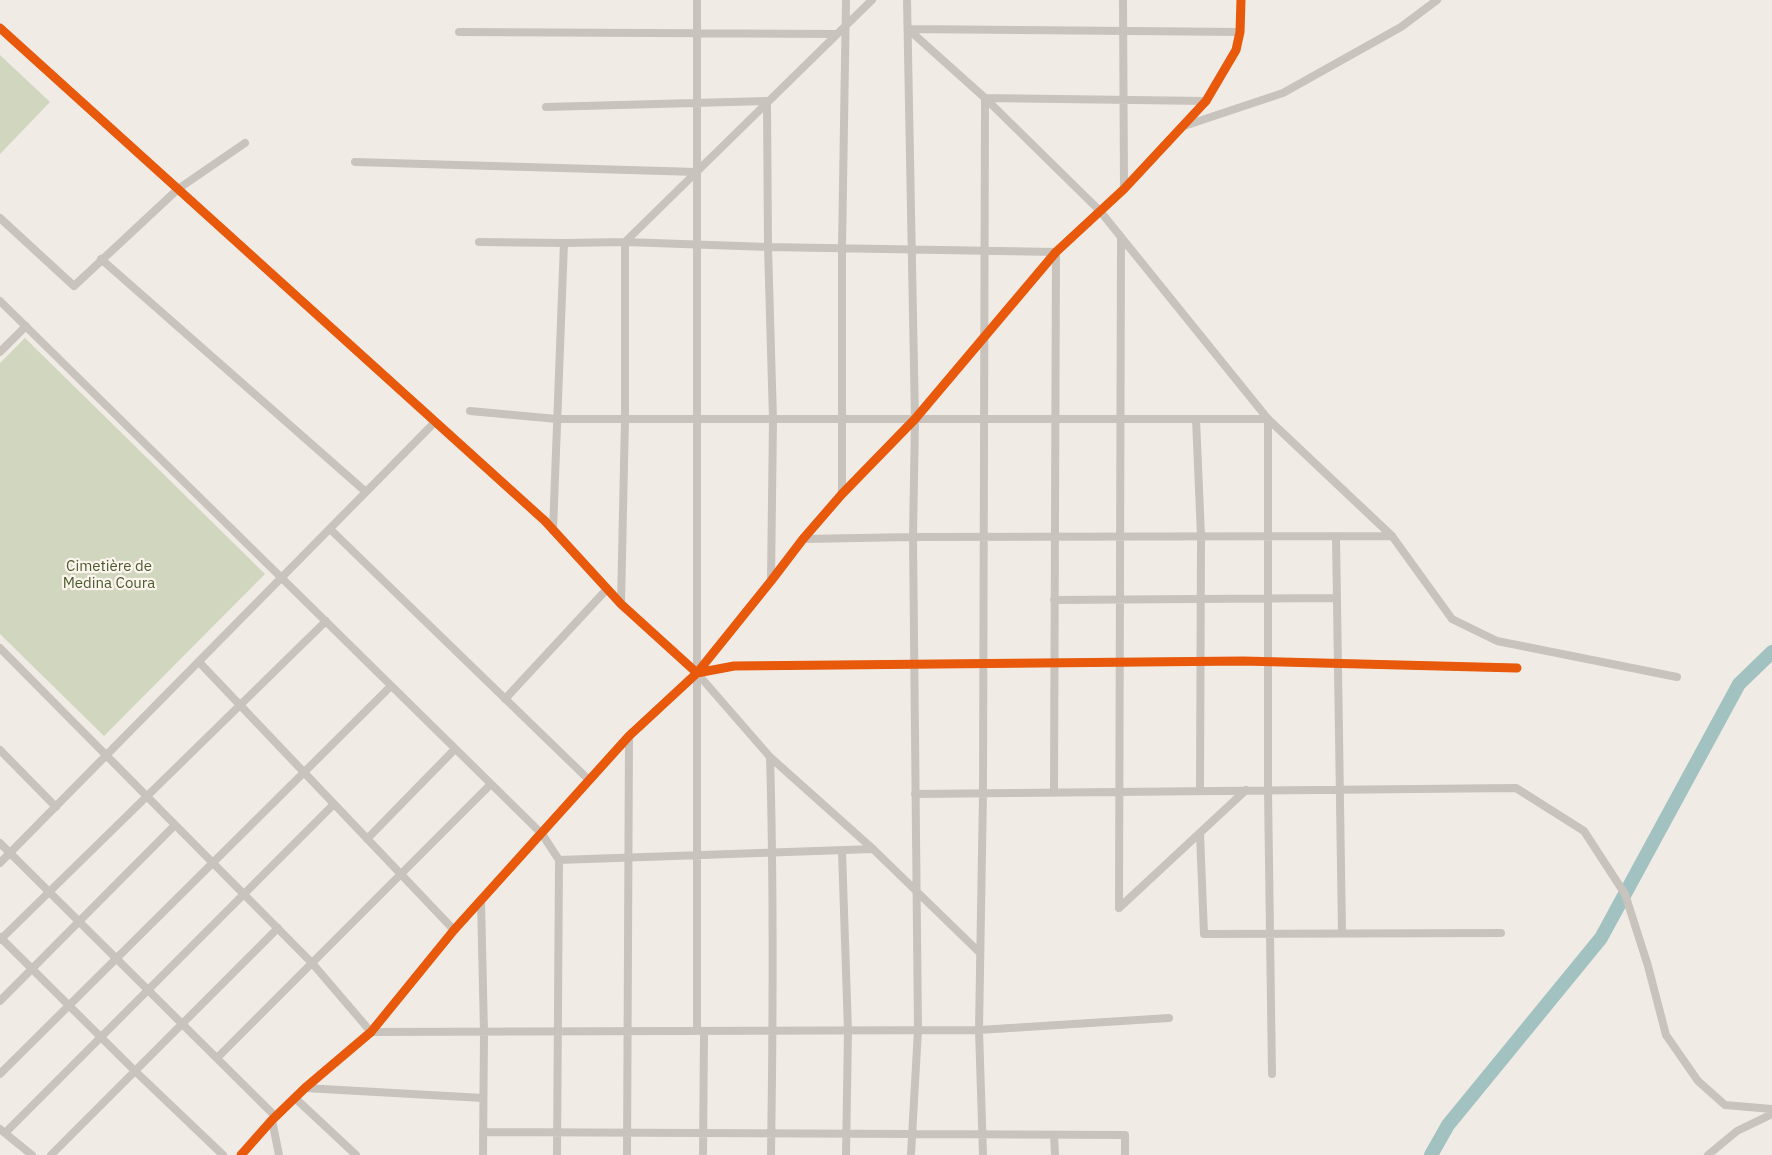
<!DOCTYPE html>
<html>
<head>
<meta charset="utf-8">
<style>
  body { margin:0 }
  canvas { display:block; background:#f0ebe5 }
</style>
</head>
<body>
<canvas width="1772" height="1155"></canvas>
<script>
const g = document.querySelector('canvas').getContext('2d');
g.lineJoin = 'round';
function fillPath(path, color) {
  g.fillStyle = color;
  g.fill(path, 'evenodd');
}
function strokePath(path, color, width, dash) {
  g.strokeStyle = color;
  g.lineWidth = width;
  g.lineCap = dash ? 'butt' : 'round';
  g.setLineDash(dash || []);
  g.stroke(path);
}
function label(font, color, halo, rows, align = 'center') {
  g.font = font + ' "IBM Plex Sans",sans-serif';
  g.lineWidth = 4.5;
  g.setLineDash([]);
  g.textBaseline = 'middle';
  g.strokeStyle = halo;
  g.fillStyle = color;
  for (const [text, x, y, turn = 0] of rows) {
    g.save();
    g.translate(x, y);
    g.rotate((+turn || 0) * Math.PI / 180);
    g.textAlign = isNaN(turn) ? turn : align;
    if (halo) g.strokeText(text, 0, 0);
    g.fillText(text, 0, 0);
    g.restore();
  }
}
fillPath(new Path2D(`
  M0,55L50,102L0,154Z
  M25,338L265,574L104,736L0,634V363Z`), '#d1d6bf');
strokePath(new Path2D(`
  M1431,1155L1448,1125L1601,938L1739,684L1772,652`), '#a1c2c1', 14);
strokePath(new Path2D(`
  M907,0L915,419L913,537L918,1030L911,1155
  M1123,0L1124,189
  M0,28L545,521L621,604L697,673L734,666L1243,661L1517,668
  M908,29L985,98L1100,211L1268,419L1392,536L1452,619L1497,641L1677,677
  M908,29L1240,32
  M459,32L836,34
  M546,107L767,101L768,247L773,419L771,581
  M1184,126L1283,93L1401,27L1437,0
  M355,162L697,172
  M0,218L74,286L178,189L245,143
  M479,242L564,243L625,242L768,247L1056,252L1054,792
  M101,259L366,492
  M0,301L542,834L559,860L557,1155
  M0,352L26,326
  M470,411L557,419H1268V790L1272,1074
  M1196,419L1201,536L1200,791
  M842,494V248L846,0
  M330,529L589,780
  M553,530L564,243
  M1336,536L1342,933
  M803,539L913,537L1392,536
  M1054,600L1337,598
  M621,604L625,419V242L872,0
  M0,648L312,963L371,1032L979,1030L1169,1018
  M199,662L454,930
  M697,673L770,757L873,849L980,953
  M505,699L607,589
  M0,750L56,807
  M770,757C774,890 773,1022 771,1155
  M915,794L1516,788L1584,831L1625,894L1648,966L1666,1035L1698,1081L1725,1105L1772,1109
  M1200,833L1204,934L1501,933
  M367,839L455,749
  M0,843L276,1117
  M842,851L848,1031L846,1155
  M559,860L873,849
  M0,863L435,422
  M481,901L484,1032L483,1155
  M1119,908L1121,237
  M1119,908L1246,790
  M0,937L135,1071L223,1155
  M0,940L326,621
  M0,1001L175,825
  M697,1031V0
  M217,1058L491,784
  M0,1074L391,686
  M305,1088L483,1098
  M295,1098L356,1155
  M272,1120L279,1155
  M0,1129L32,1155
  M483,1132L1125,1135V1155
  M5,1133L334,804
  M1054,1135L1055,1155
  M51,1155L278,928
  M241,1155L272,1120L305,1088L371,1032L454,930L629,736L697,673L771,581L803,539L842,494L915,419L1056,252L1124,189L1206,101L1236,50L1240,32L1241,0
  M627,1155L629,736
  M703,1155L704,1031
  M983,1155L979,1030L983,793L985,98L1206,101
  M1708,1155L1737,1131L1772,1114`), '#c9c3be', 8);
strokePath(new Path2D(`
  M0,28L545,521L621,604L697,673L734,666L1243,661L1517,668
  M241,1155L272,1120L305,1088L371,1032L454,930L629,736L697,673L771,581L803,539L842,494L915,419L1056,252L1124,189L1206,101L1236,50L1240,32L1241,0`), '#e8590c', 9);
label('15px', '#4a5a2e', '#fbf5ee', [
  ["Cimetière de",109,567],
  ["Medina Coura",109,584]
]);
</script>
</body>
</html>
